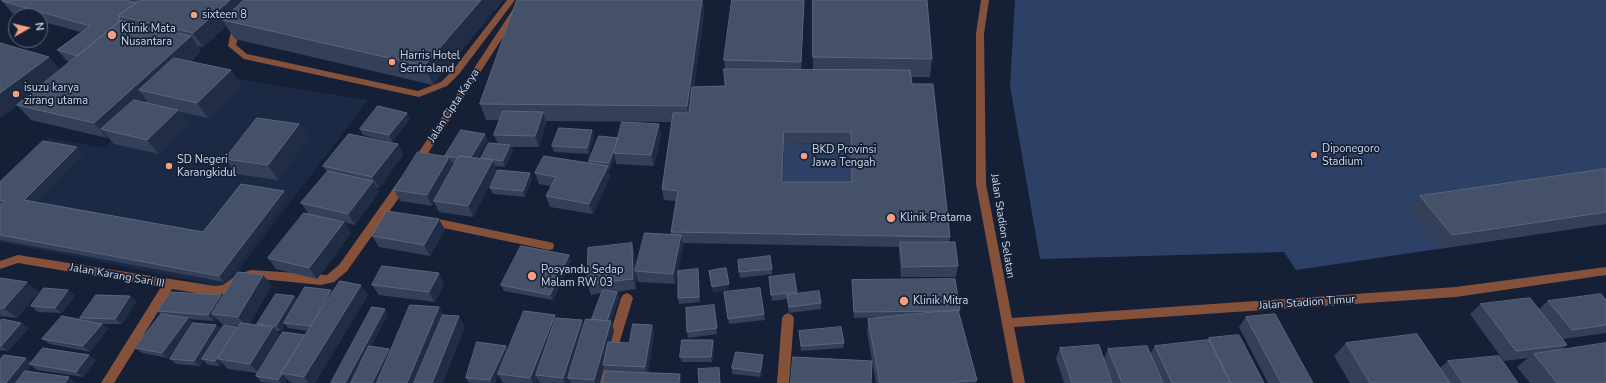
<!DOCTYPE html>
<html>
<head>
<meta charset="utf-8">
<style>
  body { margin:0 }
  #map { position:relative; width:1606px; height:383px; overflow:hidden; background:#152037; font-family:"Nunito Sans",sans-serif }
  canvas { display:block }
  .north { position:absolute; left:8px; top:8px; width:40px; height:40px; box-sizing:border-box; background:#152037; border:1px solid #5f697d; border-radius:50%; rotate:82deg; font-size:11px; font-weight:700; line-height:16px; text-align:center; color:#ced7e6 }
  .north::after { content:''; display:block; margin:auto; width:14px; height:18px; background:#f2a07f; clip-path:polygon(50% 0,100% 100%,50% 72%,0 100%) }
</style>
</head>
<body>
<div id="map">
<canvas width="1606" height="383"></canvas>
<div class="north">N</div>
</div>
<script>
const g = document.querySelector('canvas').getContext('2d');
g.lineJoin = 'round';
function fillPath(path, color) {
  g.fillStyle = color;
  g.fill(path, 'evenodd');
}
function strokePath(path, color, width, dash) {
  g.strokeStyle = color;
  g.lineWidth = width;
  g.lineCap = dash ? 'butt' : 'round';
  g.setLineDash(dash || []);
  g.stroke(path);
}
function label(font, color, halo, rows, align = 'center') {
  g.font = font + ' "Nunito Sans",sans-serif';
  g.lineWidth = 3.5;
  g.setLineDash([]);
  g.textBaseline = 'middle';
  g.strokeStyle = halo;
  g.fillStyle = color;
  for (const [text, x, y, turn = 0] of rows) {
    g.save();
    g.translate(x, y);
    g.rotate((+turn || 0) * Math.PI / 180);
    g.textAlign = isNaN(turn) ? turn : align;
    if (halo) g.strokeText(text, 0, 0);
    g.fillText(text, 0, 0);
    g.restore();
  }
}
fillPath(new Path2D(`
  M181,70L368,100L226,287L0,242V184L49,138L105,148Z`), '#1b2945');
fillPath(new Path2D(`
  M1015,0H1606V224L1296,270L1284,252L1040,259L1010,86Z
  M784,143L850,144L852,193H782Z`), '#2d4167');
fillPath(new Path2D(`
  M507,0H515L459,74L447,86L419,97L244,59L228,46C230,37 230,28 240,24L244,27L239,33L236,45L247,54L418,91L441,82L453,70Z
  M519,0H527L419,167H413L411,164L413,161Z
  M981,0H989L984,34L986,184L1012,318L1456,287L1606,267V275L1456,297L1014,327L1025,383H1013L976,184V34Z
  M404,178L409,182L408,185L347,271L334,282L321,285L251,278L231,292L215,296L172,289L114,383H101L161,287L18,263L0,269V261L18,255L215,286L223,285L237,275L251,270L327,275L339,265L400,179Z
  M429,217L549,242L553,243L554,246L553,249L549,250L429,225L425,224L424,221L425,218Z
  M627,293L631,295L633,298L607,383H595L621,298L623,295Z
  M788,313L792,315L794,318L789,383H777L782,318L784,315Z`), '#86513b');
fillPath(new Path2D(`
  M4,0H503L433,85L235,39L226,26L203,47L198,46L201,51L190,62L231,70L241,85L208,118L180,112L190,124L159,154L114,144L108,137L107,138L31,120L17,105L20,103L2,117L0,116V43L49,57L60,70L70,62L67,61L57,50L81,32L40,21V16H23L12,13L2,1Z
  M517,0H703L704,13L694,87L725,86V69L724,60L732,0H804L801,70H813V0L932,59L930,77H911L912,84L950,237L949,242L958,266L956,277H901L899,252V247L682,243L683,246L675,284L638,282L636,273V289L616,292H617L619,298L611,321L614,331L611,342L629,343L652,325L654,335L648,372L605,371L604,368L600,383H571L569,380L568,383H540L538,380L537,383H503L498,375L495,383H469L466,378L506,346L508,350L556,318L584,326L592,319L601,293L591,295L587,284L635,254V269L671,235V232L676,201L664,200L662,189L672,122L546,121V123L539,147H511L513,151L505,167L495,166L497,171L473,217L439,212L434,202L432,206L400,201L394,190L446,157L445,156L488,140L477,158L481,159L498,144L494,135L500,120H486L480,104ZM784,143L850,144L851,182H783ZM452,163H455L453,166Z
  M407,113L410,119L392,142L363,135L360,129Z
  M299,124L309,138L278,180L236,174L225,159Z
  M659,124L661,136L654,166L616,164L615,158L610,169H608L610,177L593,214L550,207L546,196L551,186L539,184L535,173L589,163V161L618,138Z
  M594,136L589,154L554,152L552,146Z
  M398,144L403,155L379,188L376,187L379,192L355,225L344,222L351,233L317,279L276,269L268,258L309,214L301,203L327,172L323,166Z
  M83,153L35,202L203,232L284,191L288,197L224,282L0,240V206L1,205H0V182Z
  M1606,169V224L1439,249L1408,210L1420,196Z
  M532,179L525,197L493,194L490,188Z
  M439,219L445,230L430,256L379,247L372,236Z
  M569,255L571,261L553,300L504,291L501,285Z
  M738,260L772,269V274L740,278Z
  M699,275L700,302L679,304L678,298Z
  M769,277L797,292V294L821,303V309L789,313L787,299L772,301Z
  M0,278L39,292L17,318L0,316Z
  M852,280L960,310L959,313L977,380L976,383H876L867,332L868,319L882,317L854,318L852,286Z
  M444,284L435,302L379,295L372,285Z
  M272,285L249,324L259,326L257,324L294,296L297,300L333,292L368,295L315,383H293L290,382L287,379L285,383H269L261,382L256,376L257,373L228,369L222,363L220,366L208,365L203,360L200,366L176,364L170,359L182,340L168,358L142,353L135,348L161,314L158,311L221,295L223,297ZM216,318L222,324L240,326L238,328L221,330L216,325L193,323L188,319L214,321ZM285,324L288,328L308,331L305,335L281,336L276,331H281Z
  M68,290L75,296L62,313L38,312L31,306Z
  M724,292L764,314L765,320L729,324Z
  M130,296L136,302L122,324H102L108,329L90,352L50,344L42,339L84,320L80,318Z
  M1606,300V333L1563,339L1567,345L1561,350L1606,383H1530L1517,367L1528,358L1504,361L1470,314L1481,304L1539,309L1548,301Z
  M715,310L717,334L688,338L687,332Z
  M1246,317L1313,383H1268L1239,327Z
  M0,320L21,323L29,328L8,351L0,350Z
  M799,331L844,343L843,348L801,351Z
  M1209,338L1264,383H1064L1056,358L1060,348L1104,358L1108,349L1150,354L1155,346L1208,340Z
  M713,340L714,346L712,362H682L680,357Z
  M1346,343L1440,368L1448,361L1518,383H1350L1334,356Z
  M96,360L83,377L37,370L31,365L27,371L76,383H0L31,362Z
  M763,361L761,377L732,374V368Z`), '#344059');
fillPath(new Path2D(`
  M230,0H255L223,20L226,26L203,47L193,33Z
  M481,0H503L433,85L424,66Z
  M702,0H703L704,13L689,123L687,106Z
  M804,0L801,78V62Z
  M191,36L201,51L155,94L139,90L147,101L113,132L101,129L108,137L107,138L94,123Z
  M49,57L62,72L2,117L0,115V93Z
  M231,70L241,85L208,118L197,103Z
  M178,110L190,124L159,154L147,140Z
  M543,112L546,123L539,147L535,136Z
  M407,113L410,119L392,142L389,135Z
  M299,124L309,138L278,180L268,165Z
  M659,124L661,136L654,166L651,155Z
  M592,130L594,136L589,154L587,148Z
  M784,132V143L782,193V182Z
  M485,134L488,140L473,166L470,160Z
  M619,138L614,153L615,158L610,169L609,163Z
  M398,144L403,155L379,188L372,177Z
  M510,145L513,151L505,167L503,161Z
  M77,147L83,153L31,206L24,200Z
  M449,157L454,168L434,201V202L432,206L427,195Z
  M493,160L497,171L473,217L468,206Z
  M608,166L610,177L593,214L589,204Z
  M530,173L532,179L525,197L523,191Z
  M373,181L379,192L355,225L348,214Z
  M284,191L288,197L224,282L219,276Z
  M439,219L445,230L430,256L424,245Z
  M344,222L351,233L317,279L309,268Z
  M681,235L683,246L675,284L673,274Z
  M632,243L635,254L636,289L633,279Z
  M569,255L571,261L553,300L550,295Z
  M698,269L699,275L700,302L699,297Z
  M439,273L444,284L435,302L429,292Z
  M263,275L272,285L248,327L238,317Z
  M27,282L39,292L17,318L4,308Z
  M729,284V289L713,293L712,287Z
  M361,285L368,295L315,383H309L304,377Z
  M68,290L75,296L62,313L55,308Z
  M331,290L336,296L311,326Z
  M617,292L619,298L611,321L614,331L605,365H603L604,368L600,383H596L594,380L607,322Z
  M221,295L226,301L212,314L216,318L214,321L208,315Z
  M130,296L136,302L122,324L115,319Z
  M294,296L298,301L284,323L285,324L281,331L276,326Z
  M439,307L445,317L418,383H407Z
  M385,309L388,315L352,383H345Z
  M555,315L559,325L536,375L538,380L537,383H533L530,378Z
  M459,316L465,327L443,383H432Z
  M188,318L194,324L168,358L162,353Z
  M582,320L586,330L568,378L569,380L568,383H565L563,378Z
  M21,323L29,328L8,351L1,346Z
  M102,324L108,329L90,352L83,346Z
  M216,325L221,331L202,359L203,360L200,366L194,361Z
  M652,325L654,335L648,376L645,367Z
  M237,327L242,332L218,359L222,363L220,366L215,361Z
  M273,327L282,337L260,374L250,364Z
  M713,340L714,346L712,362L711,357Z
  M506,346L509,351L498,374V375L495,383H492L490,380Z
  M389,349L393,354L379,383H372Z
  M89,355L96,360L83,377L76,372Z
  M763,355V361L761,377L760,372Z
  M26,358L33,363L30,364L31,365L18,383H6Z
  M282,374L287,379L285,383H281L278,380Z
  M680,374L682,383H679Z
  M69,377L76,383H65Z`), '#202d45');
const building = new Path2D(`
  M4,0H125L136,3L118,16L120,18L118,20L126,22L120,21L78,56L57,50L90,26L2,1Z
  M140,0H230L193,33L118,16Z
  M244,0H481L424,66L223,20Z
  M517,0H702L687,106L480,104Z
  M732,0H804L801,62L724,60Z
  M813,0H927L932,59L813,57Z
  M120,21L191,36L94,123L17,105Z
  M0,43L49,57L0,93Z
  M174,58L231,70L197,103L139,90Z
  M724,69L910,70L912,84H933L950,237L671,232L678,191L662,189L673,113H689L692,87L725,86ZM784,132H851L852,182H782Z
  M134,100L178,110L147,140L101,129Z
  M378,106L407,113L389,135L360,129Z
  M503,111L543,112L535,136L494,135Z
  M257,118L299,124L268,165L225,159Z
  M622,122L659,124L651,155L614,153Z
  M559,128L592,130L587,148L552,146Z
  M461,130L485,134L471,157L459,156L458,158L445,156Z
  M349,134L398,144L372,177L323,166Z
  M599,136L618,138L615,147L609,163L589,161Z
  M43,141L77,147L24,200L203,232L241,184L284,191L219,276L0,235V206L5,201L0,200V182Z
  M489,143L510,145L503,161L481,158Z
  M418,152L449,157L427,195L394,190Z
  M459,156L493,160L468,206L434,201Z
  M544,156L608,166L589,204L546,196L556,177L535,173Z
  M1606,169V212L1452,235L1420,196Z
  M498,170L530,173L523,191L490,188Z
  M328,171L373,181L348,214L301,203Z
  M387,211L439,219L424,245L372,236Z
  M304,213L344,222L309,268L268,258Z
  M645,233L681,235L673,274L635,271Z
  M900,242H955L958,266L903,267Z
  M632,243L633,279L587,284L588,248Z
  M521,246L569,255L550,295L501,285Z
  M770,256L772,269L739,272L738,260Z
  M382,266L439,273L429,292L372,285Z
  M726,268L729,284L712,287L709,271Z
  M698,269L699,297L678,298V271Z
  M238,272L263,275L238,317L212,314Z
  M794,274L797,292L771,295L769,277Z
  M0,278L27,282L4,308H0Z
  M955,279L960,310H958L950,311L854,312L852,280Z
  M340,281L361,285L304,377L281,373Z
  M305,287L331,290L311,326L284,323Z
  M44,288L68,290L55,308L31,306Z
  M760,288L764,314L728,319L724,292Z
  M603,290L617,292L607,321L592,319Z
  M819,291L821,303L789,307L787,295Z
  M171,292L221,295L208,315L158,311Z
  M276,294L294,296L276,326L257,324Z
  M1601,294L1606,300V325L1572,330L1548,301Z
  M96,295L130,296L115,319L80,318Z
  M1530,298L1567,345L1516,351L1481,304Z
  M410,305L439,307L407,383H377Z
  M714,305L717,328L687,332L686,308Z
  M372,307L385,309L345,383H331Z
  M958,310L977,380L948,383H880L868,319Z
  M524,311L555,315L530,378L498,374Z
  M161,314L188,318L162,353L135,348Z
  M1275,314L1313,383H1281L1246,317Z
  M443,315L459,316L432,383H414Z
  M62,316L102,324L83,346L42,339Z
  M556,318L582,320L563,378L536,375Z
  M2,319L21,323L1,346H0V321Z
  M586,319L611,321L594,380L568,378Z
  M193,323L216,325L194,361L170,359Z
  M241,323L273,327L250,364L218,359Z
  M633,324L652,325L645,367L603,365L608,342L629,343Z
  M224,325L237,327L215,361L202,359Z
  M841,327L844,343L801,346L799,331Z
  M283,332L305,335L281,373L282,374L278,380L256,376Z
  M1417,334L1450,383H1370L1346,343Z
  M1239,335L1264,383H1231L1209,338Z
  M682,340H713L711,357H680Z
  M1209,340L1230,383H1172L1155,346Z
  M477,342L506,346L490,380L466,378Z
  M1606,343V383H1557L1534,354Z
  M1099,345L1112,383H1072L1060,348Z
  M369,346L389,349L372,383H351Z
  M1147,346L1163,383H1122L1108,349Z
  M43,348L89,355L76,372L30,364Z
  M736,352L763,355L760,372L732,368Z
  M4,355L26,358L6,383H0V360Z
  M1499,356L1518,383H1463L1448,361Z
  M793,357L872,361L871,383H791Z
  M719,368L720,383H699L698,369Z
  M25,371L69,377L65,383H16Z
  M605,371L680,374L679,383H603Z`);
fillPath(building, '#445168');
strokePath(building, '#5a667c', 1);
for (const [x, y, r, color] of [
  [194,15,4,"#f2a07f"],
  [112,35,5,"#f2a07f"],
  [392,62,4,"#f2a07f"],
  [16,94,4,"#f2a07f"],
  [1314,155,4,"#f2a07f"],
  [804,156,4,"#f2a07f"],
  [169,166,4,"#f2a07f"],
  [891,218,5,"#f2a07f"],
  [532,276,5,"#f2a07f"],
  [904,301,5,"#f2a07f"]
]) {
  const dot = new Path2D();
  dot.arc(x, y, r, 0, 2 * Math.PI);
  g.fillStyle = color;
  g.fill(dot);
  strokePath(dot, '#152037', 1.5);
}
label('11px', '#ced7e6', '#152037', [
  ["sixteen 8",202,15],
  ["Klinik Mata",121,29],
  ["Nusantara",121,42],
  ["Harris Hotel",400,56],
  ["Sentraland",400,69],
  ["isuzu karya",24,88],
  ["zirang utama",24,101],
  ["Diponegoro",1322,149],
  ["Stadium",1322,162],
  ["BKD Provinsi",812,150],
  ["Jawa Tengah",812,163],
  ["SD Negeri",177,160],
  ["Karangkidul",177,173],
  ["Klinik Pratama",900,218],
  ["Posyandu Sedap",541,270],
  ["Malam RW 03",541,283],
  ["Klinik Mitra",913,301]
], 'left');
label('11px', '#ced7e6', '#152037', [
  ["Jalan Cipta Karya",454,106,-57],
  ["Jalan Stadion Selatan",1002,226,81],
  ["Jalan Karang Sari III",117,276,10],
  ["Jalan Stadion Timur",1307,303,-4]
]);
</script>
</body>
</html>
